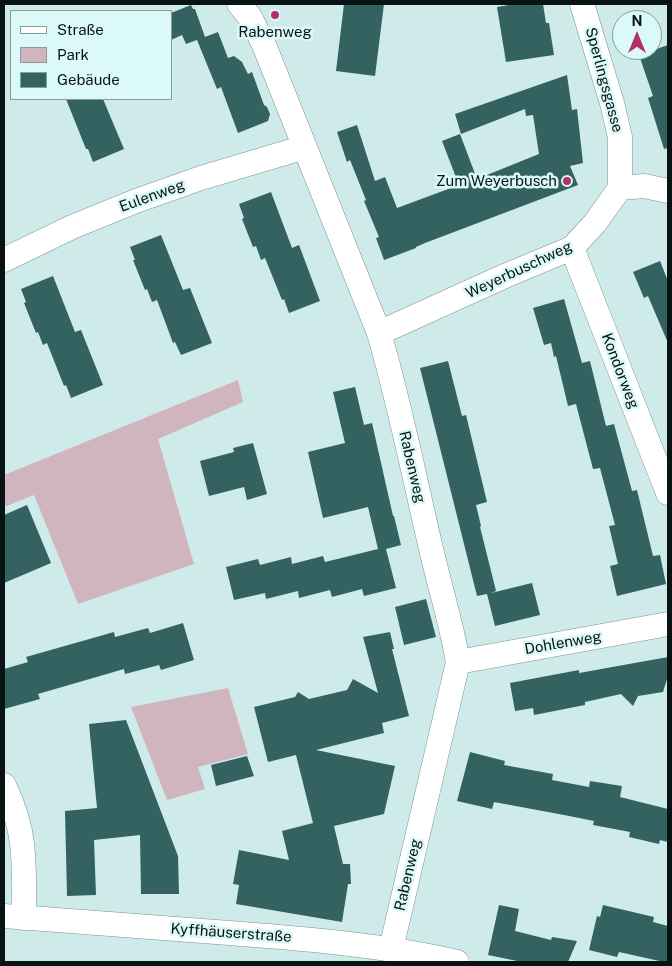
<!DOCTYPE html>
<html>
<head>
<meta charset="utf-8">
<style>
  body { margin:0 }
  #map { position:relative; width:672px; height:966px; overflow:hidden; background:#ceebea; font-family:"Public Sans",sans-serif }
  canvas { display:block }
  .frame { position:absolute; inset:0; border:5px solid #091313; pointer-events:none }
  .legend { position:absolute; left:10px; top:10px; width:162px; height:90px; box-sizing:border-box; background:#dbf9f8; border:1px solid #879d9c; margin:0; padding:6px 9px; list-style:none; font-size:15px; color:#091313 }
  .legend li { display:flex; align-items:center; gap:10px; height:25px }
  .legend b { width:25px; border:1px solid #879d9c }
  .north { position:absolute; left:612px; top:10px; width:50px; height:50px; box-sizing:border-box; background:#dbf9f8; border:1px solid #879d9c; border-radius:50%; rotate:0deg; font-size:14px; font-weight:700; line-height:20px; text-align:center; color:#091313 }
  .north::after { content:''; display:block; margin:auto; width:18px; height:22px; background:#b62e6d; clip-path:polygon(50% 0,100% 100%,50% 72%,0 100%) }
</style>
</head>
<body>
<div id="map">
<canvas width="672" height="966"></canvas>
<div class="frame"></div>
<ul class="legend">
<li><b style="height:6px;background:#fff"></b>Straße</li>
<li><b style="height:14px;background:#d0b5be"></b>Park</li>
<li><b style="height:14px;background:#336261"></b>Gebäude</li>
</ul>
<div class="north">N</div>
</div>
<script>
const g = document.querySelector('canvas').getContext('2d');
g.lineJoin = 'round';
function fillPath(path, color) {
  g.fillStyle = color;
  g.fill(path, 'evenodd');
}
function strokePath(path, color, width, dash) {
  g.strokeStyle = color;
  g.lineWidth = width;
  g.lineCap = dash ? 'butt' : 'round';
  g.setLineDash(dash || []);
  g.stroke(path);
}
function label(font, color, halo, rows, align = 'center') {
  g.font = font + ' "Public Sans",sans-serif';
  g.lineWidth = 5;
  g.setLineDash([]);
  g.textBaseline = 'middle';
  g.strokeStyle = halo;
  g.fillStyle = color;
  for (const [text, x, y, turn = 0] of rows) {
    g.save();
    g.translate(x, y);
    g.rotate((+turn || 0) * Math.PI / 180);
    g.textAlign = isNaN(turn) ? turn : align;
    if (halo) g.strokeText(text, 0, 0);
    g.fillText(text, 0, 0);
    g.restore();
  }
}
fillPath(new Path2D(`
  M238,380L243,402L158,439L194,564L78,604L34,495L4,507V475Z
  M228,688L248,754L198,767L205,789L167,800L131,707Z`), '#d0b5be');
fillPath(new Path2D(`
  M344,4H384L375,76L336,71Z
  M515,4H543L546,23H549L554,55L506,62L497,7Z
  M191,5L193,9H195L205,37L186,44L182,35L171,40V13Z
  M218,32L228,58L234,56L242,62L248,74L252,72L264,105L267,107L270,114L268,121L238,133L221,87L217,89L197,40Z
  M668,45V148L664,149L648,98L653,96L639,55Z
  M567,75L572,110L577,109L583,163L570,166L578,185L425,243L416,247V248L384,260L376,238L379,237L364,201L366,200L350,160L347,162L337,132L357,125L375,181L385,177L397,208L459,185L442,141L460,134L477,179L539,154L533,115L526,116L525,109L461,134L455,114Z
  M66,99H103L124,149L93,162L88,149H86Z
  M271,192L292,248L299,245L320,301L289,313L284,299L282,300L265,258L261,260L256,246L253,247L242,219L244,218L239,204Z
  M161,235L183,290L190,288L212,343L181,355L175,342L173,343L157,300L152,302L147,289L145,290L133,260H135L130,247Z
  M660,261L668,281V343L648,296L644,298L633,272Z
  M53,276L75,332L81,330L103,385L71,398L66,385L64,386L47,343L43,345L38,332L36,333L24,303L26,302L21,289Z
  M564,299L582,363L590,361L606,426L614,424L632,491L637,490L653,556L660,555L666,584L617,596L610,566L618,564L609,526L615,525L600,468L593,469L576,404L568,406L556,356L554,357L551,343L544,345L533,308Z
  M448,361L462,416L466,415L487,502L476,505L481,526L480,527L496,591L491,593L532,583L540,615L495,626L487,594L477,596L420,368Z
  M355,387L364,425L372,423L393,516H394L401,545L386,549L396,588L364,596L362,589L332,597L330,590L299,598L298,591L266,599L265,593L234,600L226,567L258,559L260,565L291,557L292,564L323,556L325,562L378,549L368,507L323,518L308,452L345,443L333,392Z
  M253,443L267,494L247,500L244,487L209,496L200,461L234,452L233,448Z
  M27,505L51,563L4,583V515Z
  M426,599L436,637L404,645L395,607Z
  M183,623L194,660L161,670L159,665L125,674L124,669L38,694L40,699L4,709V669L28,662L26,657L114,632L115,637L148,628L150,633Z
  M390,632L394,649H392L409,716L382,723L384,733L316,750L395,766L384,814L334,826L343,864H350L351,884H348L342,922L236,904L239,885L233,884L239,850L289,860L282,831L313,823L296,755L268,762L254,707L295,697L298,692L309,699L347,690L353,679L378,693L363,637Z
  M668,657V676L663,692L638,696L633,706L621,694L585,702V705L534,715L533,708L515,711L510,683L579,670V673Z
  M126,720L178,856L179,894H141L140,835L94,840L96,895L67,896L65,811L97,808L89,724Z
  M470,752L505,761L504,765L553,774L552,780L589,787L590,781L622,786L620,797L668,809V842L660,840L659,844L629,837L630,832L593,825L594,821L564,815L494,802L492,809L457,801Z
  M247,756L254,776L216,786L211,765Z
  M499,905L519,909L515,931L551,940L552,937L577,941L568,962H522L488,955Z
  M603,905L654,917L653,922L668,926V962H664L619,952L617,957L589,950L597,916L600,917Z`), '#336261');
const street = new Path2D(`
  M239,4L250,17L264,45L379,333C399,401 413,471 429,540C438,581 451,621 458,662L391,949
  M582,4L612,103L620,137V188
  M572,248L668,493
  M4,260L72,227L136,201L201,178L305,147
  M379,333L507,275L572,248L595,223L620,188L644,186L668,191
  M458,662L668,624
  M4,785C12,802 20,825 22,844C25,868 24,893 24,918
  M4,916C74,921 145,927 216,932C297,938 378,944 457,962`);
strokePath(street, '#799493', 25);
strokePath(street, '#fff', 24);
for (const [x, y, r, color] of [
  [275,15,5,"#b62e6d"],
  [567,181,5,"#b62e6d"]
]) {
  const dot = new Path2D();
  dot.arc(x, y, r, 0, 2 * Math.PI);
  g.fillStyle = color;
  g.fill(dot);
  strokePath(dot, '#dbf9f8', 2);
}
label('15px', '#091313', '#dbf9f8', [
  ["Rabenweg",275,32],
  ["Zum Weyerbusch",557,181,"right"]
]);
label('15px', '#091313', '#dbf9f8', [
  ["Sperlingsgasse",604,80,75],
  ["Eulenweg",152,196,-20],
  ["Weyerbuschweg",519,270,-25],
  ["Kondorweg",620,371,69],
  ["Rabenweg",412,467,77],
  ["Dohlenweg",563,643,-10],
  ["Rabenweg",408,875,-77],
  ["Kyffhäuserstraße",231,933,4]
]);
</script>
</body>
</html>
